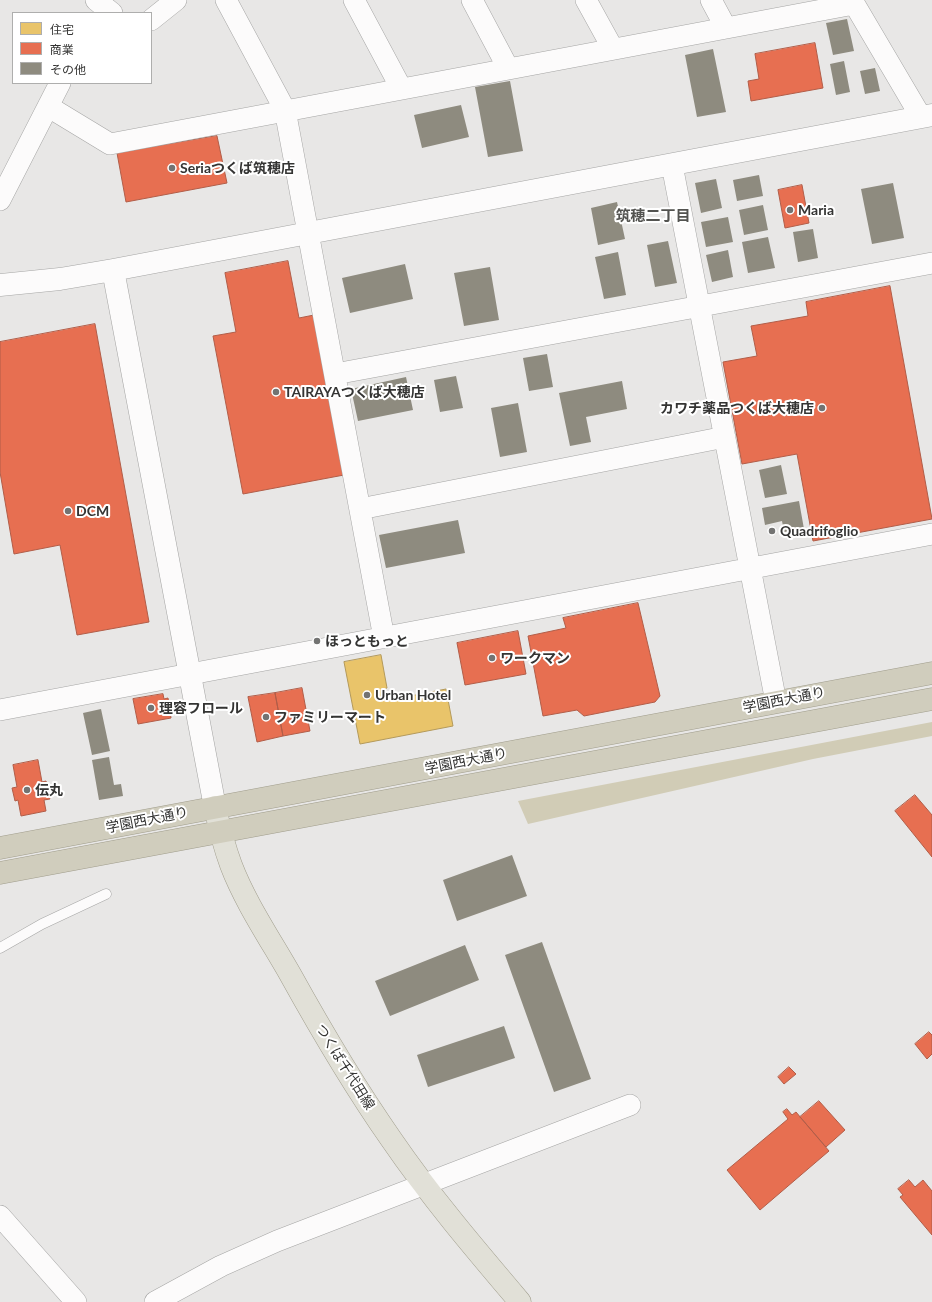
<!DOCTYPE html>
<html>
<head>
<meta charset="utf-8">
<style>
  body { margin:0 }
  #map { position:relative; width:932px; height:1302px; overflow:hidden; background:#e8e7e6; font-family:Lato,"Noto Sans JP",sans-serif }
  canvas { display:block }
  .legend { position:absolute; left:12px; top:12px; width:140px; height:72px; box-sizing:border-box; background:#fff; border:1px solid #aeaead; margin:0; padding:5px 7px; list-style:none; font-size:12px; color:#343433 }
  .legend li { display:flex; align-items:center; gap:8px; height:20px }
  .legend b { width:20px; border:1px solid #aeaead }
</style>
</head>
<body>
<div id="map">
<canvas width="932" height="1302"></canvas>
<ul class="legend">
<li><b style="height:11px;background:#e9c46a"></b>住宅</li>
<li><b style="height:11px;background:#e76f51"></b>商業</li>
<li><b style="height:11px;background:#8e8b7f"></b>その他</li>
</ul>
</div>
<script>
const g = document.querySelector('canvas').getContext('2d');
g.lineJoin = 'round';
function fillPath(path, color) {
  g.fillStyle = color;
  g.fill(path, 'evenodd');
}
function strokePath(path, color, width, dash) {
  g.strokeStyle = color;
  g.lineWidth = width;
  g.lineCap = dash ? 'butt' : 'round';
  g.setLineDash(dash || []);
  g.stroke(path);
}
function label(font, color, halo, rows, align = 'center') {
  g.font = font + ' Lato,"Noto Sans JP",sans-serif';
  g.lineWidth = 4;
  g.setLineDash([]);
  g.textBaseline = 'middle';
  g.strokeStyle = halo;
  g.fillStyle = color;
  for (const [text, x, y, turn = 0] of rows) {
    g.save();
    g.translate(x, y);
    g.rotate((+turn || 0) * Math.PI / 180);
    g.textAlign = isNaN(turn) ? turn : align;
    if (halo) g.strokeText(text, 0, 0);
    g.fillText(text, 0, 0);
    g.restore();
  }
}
fillPath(new Path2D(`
  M932,722V736L813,759L528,824L518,801Z`), '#d1ccb6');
const homes = new Path2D(`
  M381,655L387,688L383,689L385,701L446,689L453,726L360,744L344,662Z`);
fillPath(homes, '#e9c46a');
strokePath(homes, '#b3995a', 1);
const shops = new Path2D(`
  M815,43L823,88L751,101L748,81L759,79L755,54Z
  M217,136L227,183L126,202L117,153Z
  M802,185L809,223L785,228L778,190Z
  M288,261L299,318L314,315L344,475L243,494L213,336L236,332L225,273Z
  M890,286L932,519L813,541L797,454L742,464L723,362L757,356L751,326L808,316L806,302Z
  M95,324L149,622L77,635L60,545L14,554L0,472V342Z
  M638,603L660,696L655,702L584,716L577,710L543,716L528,636L566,628L563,618Z
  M518,631L526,674L465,685L457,643Z
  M302,688L310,731L283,736L275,693Z
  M275,693L283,736L257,742L248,697Z
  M163,694L164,699L168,698L171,718L138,724L133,699Z
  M38,760L42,782L46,781L50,799L44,800L46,811L21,816L18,800L15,801L12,788L17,787L13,765Z
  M915,795L932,815V857L895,811Z
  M929,1032L932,1035V1054L927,1059L915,1044Z
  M789,1067L796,1074L784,1084L778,1077Z
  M819,1101L845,1130L826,1147L800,1117Z
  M787,1109L792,1115L796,1112L829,1151L760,1210L727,1170L788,1119L783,1112Z
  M909,1180L915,1187L923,1180L932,1191V1235L900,1197L903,1195L898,1189Z`);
fillPath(shops, '#e76f51');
strokePath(shops, '#b15d48', 1);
fillPath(new Path2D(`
  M847,19L854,51L833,55L826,23Z
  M713,49L726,112L697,117L685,55Z
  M844,61L850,92L836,95L830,64Z
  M875,68L880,91L865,94L860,71Z
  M510,81L523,151L488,157L475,87Z
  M461,105L469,137L422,148L414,115Z
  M759,175L763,196L737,201L733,180Z
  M716,179L722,208L701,213L695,183Z
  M893,183L904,238L872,244L861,189Z
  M617,202L625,239L598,245L591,208Z
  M763,205L768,230L744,235L739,210Z
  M728,217L733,242L706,247L701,222Z
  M813,229L818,258L798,262L793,232Z
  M768,237L775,268L748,273L742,242Z
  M668,241L677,283L655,287L647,245Z
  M728,250L733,277L712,282L706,255Z
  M618,252L626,295L604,299L595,257Z
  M405,264L413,299L350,313L342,278Z
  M490,267L499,320L464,326L454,273Z
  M547,354L553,387L529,391L523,358Z
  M456,376L463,408L440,412L434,380Z
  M406,377L413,410L358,421L351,389Z
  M622,381L627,409L586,417L591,442L570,446L559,393Z
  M518,403L527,452L500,457L491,408Z
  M781,465L787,494L765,498L759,470Z
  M799,501L804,529L784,532L782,521L765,525L762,508Z
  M458,520L465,553L386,568L379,535Z
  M101,709L110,751L92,755L83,713Z
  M109,757L114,785L121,784L123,796L99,800L92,760Z
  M512,855L527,896L457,921L443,880Z
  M542,942L591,1079L554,1092L505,955Z
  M465,945L479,980L390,1016L375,981Z
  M504,1026L515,1058L428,1087L417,1055Z`), '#8e8b7f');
const lane = new Path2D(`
  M0,948L42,924L106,894`);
const street = new Path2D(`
  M96,0L112,13
  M226,0L285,110L384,638
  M354,0L401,88
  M472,0L508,68
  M586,0L613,49
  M711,0L726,28
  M852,0L921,117
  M151,20L176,0
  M49,107L110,144L854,4
  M672,165L776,702
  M0,200L60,83
  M335,374L932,263
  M360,509L725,437
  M0,710L932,534
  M0,1216L76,1302
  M155,1302L221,1266L277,1241L630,1105`);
const secondary = new Path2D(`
  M113,270L215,807
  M0,285L60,279L113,270L932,115`);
const primary = new Path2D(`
  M215,807C219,826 224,846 231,865C245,902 270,939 290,974C321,1030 354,1086 391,1139C430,1196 475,1249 520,1302`);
const highway = new Path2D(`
  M0,848L932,673
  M0,873L932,699`);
strokePath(lane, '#a5a5a4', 11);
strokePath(street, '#a5a5a4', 22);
strokePath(secondary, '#a5a5a4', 23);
strokePath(primary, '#a09d8c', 23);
strokePath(highway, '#a09d8c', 23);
strokePath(lane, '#fcfbfb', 10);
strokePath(street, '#fcfbfb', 21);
strokePath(secondary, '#fcfbfb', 22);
strokePath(primary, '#e1e0d7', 22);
strokePath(highway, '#d0cdbd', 22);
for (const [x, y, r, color] of [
  [172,168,4,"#737372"],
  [790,210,4,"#737372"],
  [276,392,4,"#737372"],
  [822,408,4,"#737372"],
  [68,511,4,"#737372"],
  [772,531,4,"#737372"],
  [317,641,4,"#737372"],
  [492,658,4,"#737372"],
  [367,695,4,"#737372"],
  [151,708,4,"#737372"],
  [266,717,4,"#737372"],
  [27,790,4,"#737372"]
]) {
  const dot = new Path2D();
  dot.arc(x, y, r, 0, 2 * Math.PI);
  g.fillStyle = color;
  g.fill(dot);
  strokePath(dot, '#fff', 1.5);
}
label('bold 14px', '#343433', '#fff', [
  ["Seriaつくば筑穂店",180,168],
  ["Maria",798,210],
  ["TAIRAYAつくば大穂店",284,392],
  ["カワチ薬品つくば大穂店",814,408,"right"],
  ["DCM",76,511],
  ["Quadrifoglio",780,531],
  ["ほっともっと",325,641],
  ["ワークマン",500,658],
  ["Urban Hotel",375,695],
  ["理容フロール",159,708],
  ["ファミリーマート",274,717],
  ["伝丸",35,790]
], 'left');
label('14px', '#343433', '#fff', [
  ["学園西大通り",784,700,-11],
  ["学園西大通り",466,761,-11],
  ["学園西大通り",147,820,-11],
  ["つくば千代田線",345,1067,58]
]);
label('bold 15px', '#535350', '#fff', [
  ["筑穂二丁目",653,216]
]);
</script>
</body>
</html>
